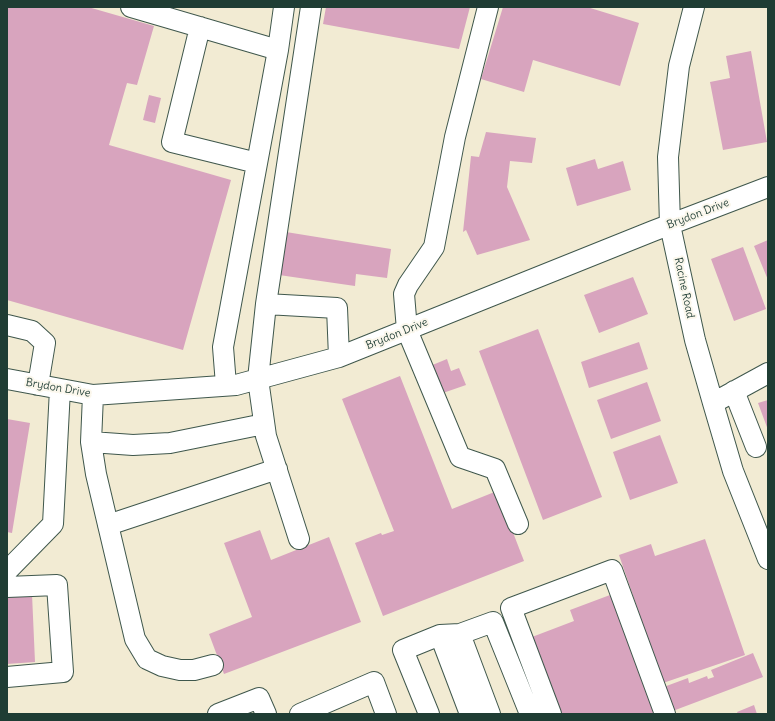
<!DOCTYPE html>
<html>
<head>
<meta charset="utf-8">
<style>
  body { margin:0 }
  #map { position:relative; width:775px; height:721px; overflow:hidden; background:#f2ebd3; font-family:Delius,sans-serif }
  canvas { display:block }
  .frame { position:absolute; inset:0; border:8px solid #1f3d34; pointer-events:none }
</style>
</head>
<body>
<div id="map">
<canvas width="775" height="721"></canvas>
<div class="frame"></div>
</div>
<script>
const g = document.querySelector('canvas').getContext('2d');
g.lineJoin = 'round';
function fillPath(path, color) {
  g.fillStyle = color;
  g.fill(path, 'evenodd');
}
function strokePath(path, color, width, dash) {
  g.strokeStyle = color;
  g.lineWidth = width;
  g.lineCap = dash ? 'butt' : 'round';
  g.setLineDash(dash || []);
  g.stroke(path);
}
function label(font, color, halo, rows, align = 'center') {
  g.font = font + ' Delius,sans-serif';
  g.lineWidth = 4;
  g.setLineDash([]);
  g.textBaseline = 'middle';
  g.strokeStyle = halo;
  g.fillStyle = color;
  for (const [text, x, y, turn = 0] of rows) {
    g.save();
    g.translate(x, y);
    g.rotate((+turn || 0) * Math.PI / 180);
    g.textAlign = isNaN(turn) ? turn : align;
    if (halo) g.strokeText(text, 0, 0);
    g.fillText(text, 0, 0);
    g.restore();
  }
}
fillPath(new Path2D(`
  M7,7H88L154,26L137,85L127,83L109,145L231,180L183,350L7,300Z
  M326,7H470L459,49L323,24Z
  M503,7H587L639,23L620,86L533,60L524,92L481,79Z
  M751,51L767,142L723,150L710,82L730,78L726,56Z
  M149,95L161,98L155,123L143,120Z
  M486,132L536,138L532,163L510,161L507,187L530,240L477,255L466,230L463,232L471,156L479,157Z
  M595,159L598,169L623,161L631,190L577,206L566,168Z
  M286,232L391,249L387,278L356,274L355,286L279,275Z
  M768,240V280L754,246Z
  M743,247L766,309L734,321L711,259Z
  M633,277L648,314L599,333L584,295Z
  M538,329L602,497L543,520L479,351Z
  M639,342L648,369L589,388L581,362Z
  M447,359L451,371L459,368L466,385L440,394L430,366Z
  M400,376L452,509L497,491L524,561L383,616L355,543L381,533L382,535L394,531L342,399Z
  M647,382L661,421L611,439L597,400Z
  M768,400V430L758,403Z
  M7,419L30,423L12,533L7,532Z
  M660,435L678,483L630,500L613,452Z
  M260,530L271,560L329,537L361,622L224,674L209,634L252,617L224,543Z
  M705,539L745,655L663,683L619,555L651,544L655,556Z
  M618,592L662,714H561L532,637L574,621L570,610Z
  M7,594H32L35,662L7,664Z
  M753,653L763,677L670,712L661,688L688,678L689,683L707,676L708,679L714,677L711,670Z
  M754,705L757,714H738L737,712Z`), '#d8a4be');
const minor = new Path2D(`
  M131,7L278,50L223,347L226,385
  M488,7L455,137L434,247L408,285L404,294L407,330L460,457L495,469L518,524
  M694,7L679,66L668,157L670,225L695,340L713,403L733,471L768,559
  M200,27L172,142L257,163
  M278,50L284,7
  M266,304L337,308L339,357
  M7,325L32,331L45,343L38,385
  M7,379L93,395L236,385L339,357L653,231L768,187
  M734,391L756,447
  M93,395L91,442L96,474L135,639L147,659L162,666L180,670H194L213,665
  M713,403L768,373
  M91,442L133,445L170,443L264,424
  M108,525L277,469
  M299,539L266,436L258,379L266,304L311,7
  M7,571L53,524L60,389
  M7,587L57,585L63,672L7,677
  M460,634L490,714
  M440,635L470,714
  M218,714L259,698L266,714
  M300,714L374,682L386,714
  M429,714L403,650L440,635L460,634L493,622L530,714
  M551,714L511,608L612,570L665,714`);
strokePath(minor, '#3f574c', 22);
strokePath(minor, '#fff', 20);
label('11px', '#1f3d34', '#fbf7ec', [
  ["Brydon Drive",698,214,-21],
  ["Racine Road",684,288,78],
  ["Brydon Drive",397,334,-22],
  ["Brydon Drive",58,388,10]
]);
</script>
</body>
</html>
